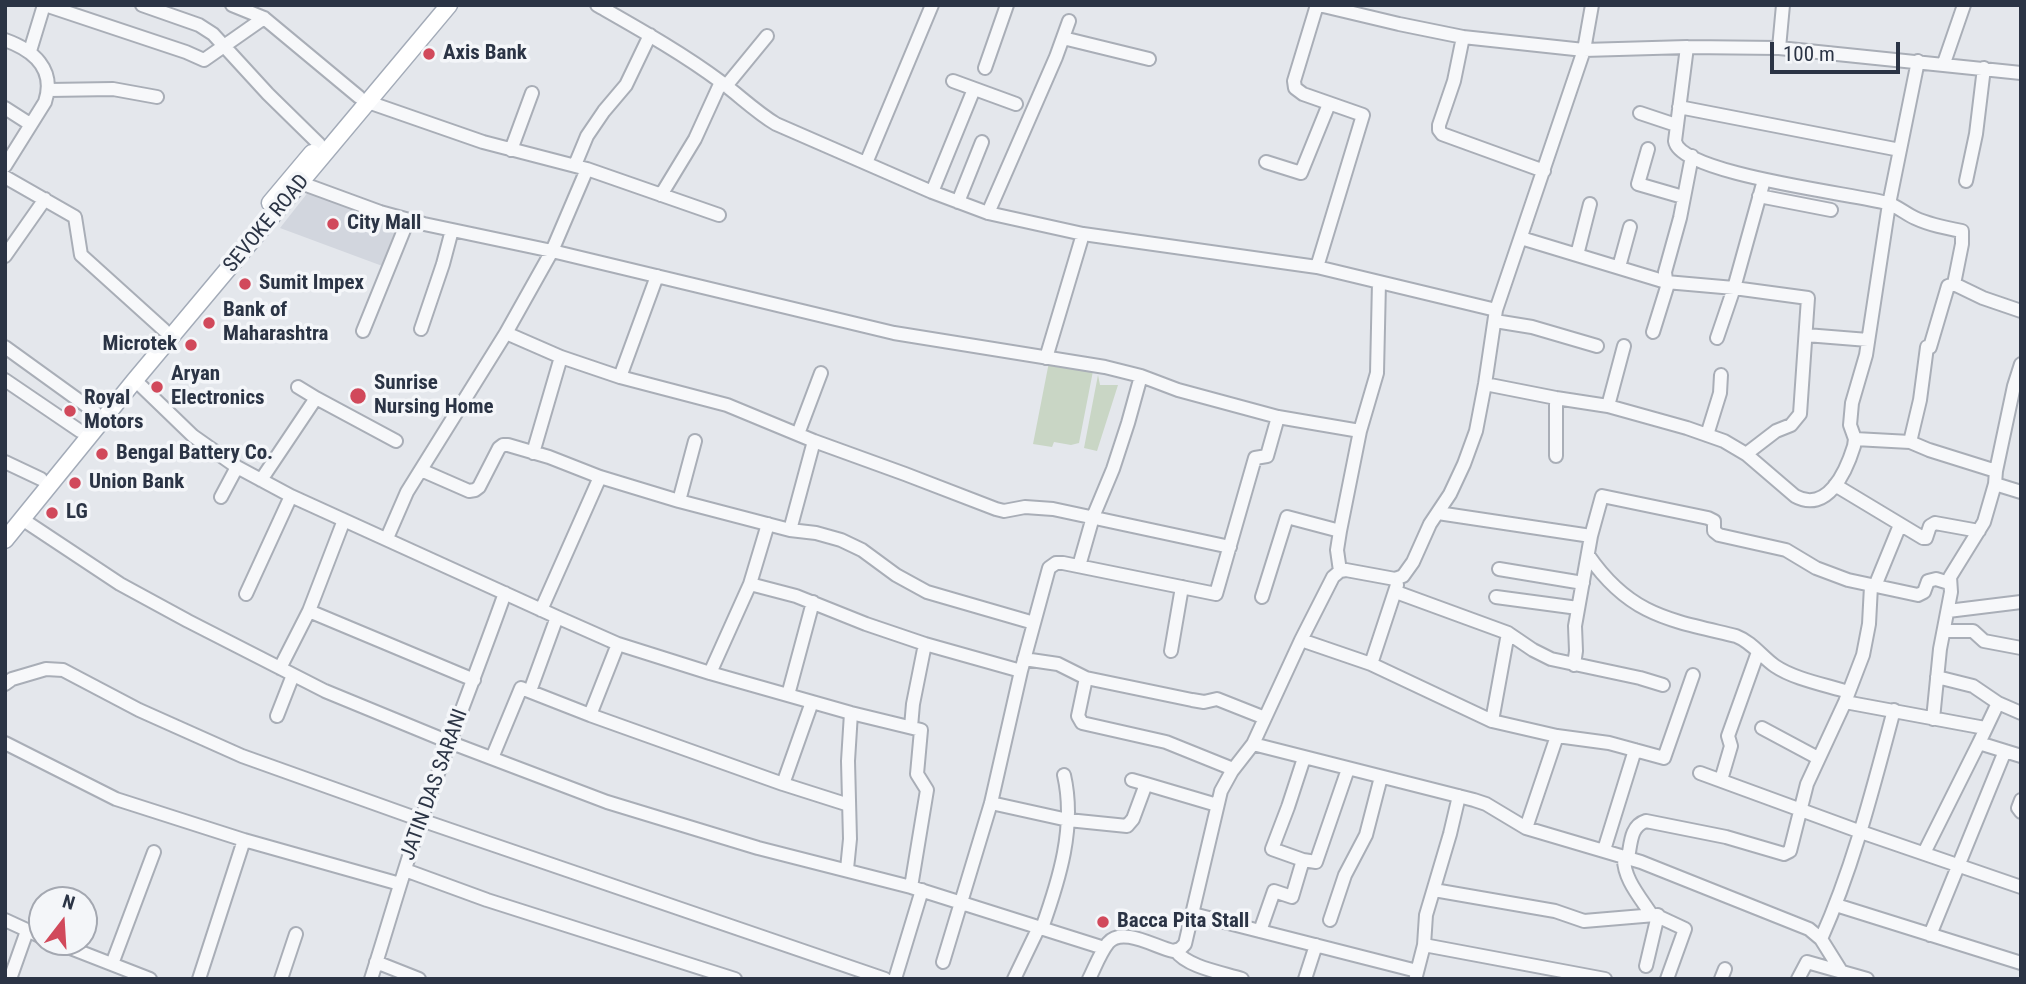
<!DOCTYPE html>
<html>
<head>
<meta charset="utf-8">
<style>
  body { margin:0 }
  #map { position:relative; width:2026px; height:984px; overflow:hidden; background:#e4e7ec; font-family:"Roboto Condensed",sans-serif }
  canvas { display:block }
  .frame { position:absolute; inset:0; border:7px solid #2b3445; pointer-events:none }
  .north { position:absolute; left:28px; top:886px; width:70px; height:70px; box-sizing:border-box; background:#f4f6f9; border:2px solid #a4a8b1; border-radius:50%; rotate:17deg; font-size:19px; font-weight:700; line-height:28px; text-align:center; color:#2b3445 }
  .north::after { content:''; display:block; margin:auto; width:24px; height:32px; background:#d1495b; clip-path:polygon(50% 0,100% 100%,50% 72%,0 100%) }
  .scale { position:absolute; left:1770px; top:42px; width:130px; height:32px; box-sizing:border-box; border:4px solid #2b3445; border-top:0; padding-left:9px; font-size:21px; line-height:24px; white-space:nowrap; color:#2b3445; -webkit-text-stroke:5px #f4f6f9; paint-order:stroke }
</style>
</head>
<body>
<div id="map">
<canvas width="2026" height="984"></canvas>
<div class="frame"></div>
<div class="north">N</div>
<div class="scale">100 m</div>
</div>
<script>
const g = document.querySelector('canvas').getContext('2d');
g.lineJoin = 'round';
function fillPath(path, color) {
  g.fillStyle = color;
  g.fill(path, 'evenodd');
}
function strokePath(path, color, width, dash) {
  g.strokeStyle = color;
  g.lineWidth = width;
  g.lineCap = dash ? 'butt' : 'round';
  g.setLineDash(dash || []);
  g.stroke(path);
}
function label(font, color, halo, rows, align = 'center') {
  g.font = font + ' "Roboto Condensed",sans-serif';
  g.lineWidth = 7;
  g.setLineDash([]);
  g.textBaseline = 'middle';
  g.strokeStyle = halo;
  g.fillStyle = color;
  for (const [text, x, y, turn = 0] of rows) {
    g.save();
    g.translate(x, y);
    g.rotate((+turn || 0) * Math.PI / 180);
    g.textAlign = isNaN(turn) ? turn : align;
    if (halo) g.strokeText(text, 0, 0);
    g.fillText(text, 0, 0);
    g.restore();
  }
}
fillPath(new Path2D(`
  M309,191L402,224L385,267L280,228Z`), '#d2d6de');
fillPath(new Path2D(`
  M1049,362L1093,371L1079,443L1071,445L1054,442L1052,447L1033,444Z
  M1098,375L1100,385H1118L1097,451L1084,448Z`), '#c9d6c5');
const minor = new Path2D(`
  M45,5L186,52L204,60L264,18
  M142,5L199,25L213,34L268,94L319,144
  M232,5L264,18L359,97
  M597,5C639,29 682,53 721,82C740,96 756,112 776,124L932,192L988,213L1083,234L1317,267L1496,310
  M1319,5L1399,24L1463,37L1584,50L1687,47L1779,48L2021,73
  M1463,37L1454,81L1439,125V130L1442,134L1544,171
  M1063,38L1149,59
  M5,40C33,50 56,69 45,102L5,166
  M1687,47L1675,141C1680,174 1854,194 1887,203C1897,206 1906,214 1915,218C1930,225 1946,228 1962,231V244L1954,284L1983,298L2021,311
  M1779,48L1783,5
  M30,51L44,5
  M1944,63L1964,5
  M985,68L1007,5
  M953,81L1016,104
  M726,86L767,36
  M49,90L113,89L157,97
  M368,102L483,142L587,169L719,215
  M1679,107L1900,150
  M5,108L30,124
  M1640,113L1676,125
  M1648,149L1638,184L1683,197
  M511,150L532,93
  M1266,162L1301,173L1329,104
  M866,163L932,5
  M575,165L587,136L604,111L626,85L650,35
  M5,177L75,217L81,255L164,330
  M1966,181L1976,134L1984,68
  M301,183L380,212L424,224L552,251L894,333L1105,367L1141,376L1178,390L1278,417L1360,431
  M932,192L974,89
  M661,195L695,139L721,82
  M1759,196L1831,210
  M958,202L982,142
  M988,213L1056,57L1069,21
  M1521,238L1666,282L1734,288L1808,298L1800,414L1791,425L1776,431L1746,454
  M1577,255L1590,204
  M5,256L45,199
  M1317,267L1363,115L1303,94L1295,88L1294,81L1317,5
  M1619,267L1630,227
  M1495,321L1532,327L1597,346
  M421,329L443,264L452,230
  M363,331L408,220
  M1653,332L1667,287L1665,272L1680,218L1692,156
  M506,333L561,357L620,377L727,405L814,441L905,474L996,509L1004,511L1025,507L1053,509L1230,547
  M1806,335L1868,340
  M1717,338L1734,288L1764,180
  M5,347L95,412
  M1046,358L1083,234
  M620,377L657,276
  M5,380L80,431
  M135,380L193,436L237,467L291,496L557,617L618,644L710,673L851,713L921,730L917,774L927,790L911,887
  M1485,384L1556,398L1608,406L1687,428L1724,441L1746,454L1795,496C1827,514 1846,472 1854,446L1855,439L1850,425L1852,403L1866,355L1889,204L1918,61
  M298,387L316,398
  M1556,398V456
  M1608,406L1624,346
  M798,434L821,373
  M1707,435L1720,393L1721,375
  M1855,439L1910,442L1929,450L1996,471
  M1910,442L1920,400L1927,347H1930L1948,286L1954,284
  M533,453L561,357
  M5,462L41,479
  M421,470L469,491L475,490L479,487L499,448L503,445H508L549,457L600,477L679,501L790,530L816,533L841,540L862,550L896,575L927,592L1034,623
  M261,480L316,398L396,441
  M1995,484L2021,492
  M1835,485L1923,538H1926L1930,526L1935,523L1979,531
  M221,497L237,467
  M679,501L695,441
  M1438,513L1591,536
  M22,519L120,584L188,621L325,691L449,742L607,802L758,848L911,887L1104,948
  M790,530L814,441
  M387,538L407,492L506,333L552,251L587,169
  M1588,555C1630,616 1670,620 1736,636C1752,642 1762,657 1775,666C1794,679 1826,685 1848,692
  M1079,566L1093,517L1113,469L1128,423L1141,376
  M1499,569L1583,583
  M1340,571L1337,550L1340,531L1360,431L1377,373L1379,282
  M750,584L796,596L866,624L925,644L1021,671
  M1875,586L1900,525
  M1396,592L1508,633L1533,650L1551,659L1640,678L1663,685
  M246,594L291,496
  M1262,597L1287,517L1340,531
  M1496,597L1578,608
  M541,610L600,477
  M309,611L474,680
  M1948,611L2021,602
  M1944,631H1973L1984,641L2021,648
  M1301,640L1371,664L1492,721L1557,736L1609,743L1664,758L1693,675
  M1171,651L1182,587
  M1024,659L1058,664L1086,678L1192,700L1204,702L1217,699L1265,718
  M1371,664L1397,585
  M1574,665L1576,651L1575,626L1591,536L1602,496L1708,518L1714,521V531L1719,535L1786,550L1816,568L1848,580L1918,595L1924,592L1928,581L1936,579L1949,583
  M280,668L309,611L344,520
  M710,673L750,584L768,524
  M1937,677L1973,686L1998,703
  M1086,678L1078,716L1082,723L1166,742L1233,769
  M5,684L12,679L46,669L63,670L139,710L242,756L421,820L885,979
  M530,691L557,617
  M788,695L813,602
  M1845,702L1985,728
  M2021,713L1998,703L1979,743L2021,756
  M590,715L618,644
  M277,716L293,675
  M1933,719L1940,649L1951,592L1950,577L1984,522L1995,484L1996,471L2014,386L2021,364
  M1492,721L1508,633
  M911,727L913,704L925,644
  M1762,728L1818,758
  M5,743L116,799L244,840L400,884
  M1253,744L1474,800L1486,804L1526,828L1641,862L1809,929L1821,939L1841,971
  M492,758L521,688L590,715L783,784L812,702
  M1304,758L1288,807L1272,849L1303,860L1316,862L1348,769
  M1700,773L1861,832L2021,887
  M1132,780L1146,784
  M1721,780L1731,746L1728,736L1758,652
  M783,784L849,805
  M2021,800L2018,808L2021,812
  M991,803L1068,820L1127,826L1133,819L1146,784L1217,805
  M1526,828L1557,736
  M1604,850L1635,750
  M1924,853L1979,743
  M1624,857C1623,878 1640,897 1651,914
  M1628,858C1631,844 1630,826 1646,821L1726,837L1784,854L1790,851L1807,784L1845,702L1863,655L1869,624L1871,586
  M847,869L850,839L848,761L851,713
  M405,870L487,900L735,979
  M1434,890L1555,911L1584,921L1655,915L1685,929L1667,979
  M1836,905L2021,963
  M1193,914L1417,971
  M5,920L42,937
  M1330,920L1345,875L1366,835L1381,777
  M1042,928C1059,880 1076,827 1064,775
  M1260,931L1274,891L1292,897L1303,860
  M1930,935L2005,751
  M1821,939C1854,865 1873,788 1894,710
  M55,942L150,979
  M1424,945L1605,979
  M1176,951C1187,967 1224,973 1242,979
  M376,962L419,979
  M943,962L991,803L1021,671L1049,568L1056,563H1063L1216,594L1255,458L1267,456L1278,417
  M112,964L154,852
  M1646,966L1658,915
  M1416,976L1424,945L1426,915L1450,834L1459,796
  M10,979L27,931
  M199,979L244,840
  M281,979L296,934
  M371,979C388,926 403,872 421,820C448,744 478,669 505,593
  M895,979L922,890
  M1014,979L1039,927
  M1089,979C1095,967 1100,953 1108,943C1122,926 1155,947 1173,951L1180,949L1185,944L1221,791L1232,771L1253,744L1301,640L1333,577L1340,571L1346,570L1395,579L1403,576L1413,562L1430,524L1450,494L1464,464L1476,431L1485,384L1496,310L1584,50L1592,5
  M1305,979L1316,945
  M1721,979L1725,969
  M1798,979L1807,962L1867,979`);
const major = new Path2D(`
  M270,203L312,153
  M5,540L135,380L449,5`);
strokePath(minor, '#a9aeb7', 16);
strokePath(major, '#a3abb8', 19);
strokePath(minor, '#f7f8fa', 12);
strokePath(major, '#fff', 16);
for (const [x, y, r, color] of [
  [429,54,7,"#d1495b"],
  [333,224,7,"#d1495b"],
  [245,284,7,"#d1495b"],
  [209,323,7,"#d1495b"],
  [191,345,7,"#d1495b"],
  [157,387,7,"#d1495b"],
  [358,396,9,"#d1495b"],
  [70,411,7,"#d1495b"],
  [102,454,7,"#d1495b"],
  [75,483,7,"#d1495b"],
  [52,513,7,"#d1495b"],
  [1103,922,7,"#d1495b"]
]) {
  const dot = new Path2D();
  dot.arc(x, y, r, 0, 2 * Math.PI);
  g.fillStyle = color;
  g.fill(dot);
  strokePath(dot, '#f4f6f9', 2.5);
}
label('bold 21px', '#2b3445', '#f4f6f9', [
  ["Axis Bank",443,54],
  ["City Mall",347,224],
  ["Sumit Impex",259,284],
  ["Bank of",223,311],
  ["Maharashtra",223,335],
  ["Microtek",177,345,"right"],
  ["Aryan",171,375],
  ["Electronics",171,399],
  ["Sunrise",374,384],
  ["Nursing Home",374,408],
  ["Royal",84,399],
  ["Motors",84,423],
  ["Bengal Battery Co.",116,454],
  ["Union Bank",89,483],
  ["LG",66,513],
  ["Bacca Pita Stall",1117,922]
], 'left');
label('21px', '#2b3445', '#f4f6f9', [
  ["SEVOKE ROAD",267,224,-50],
  ["JATIN DAS SARANI",435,785,-70]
]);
</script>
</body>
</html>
